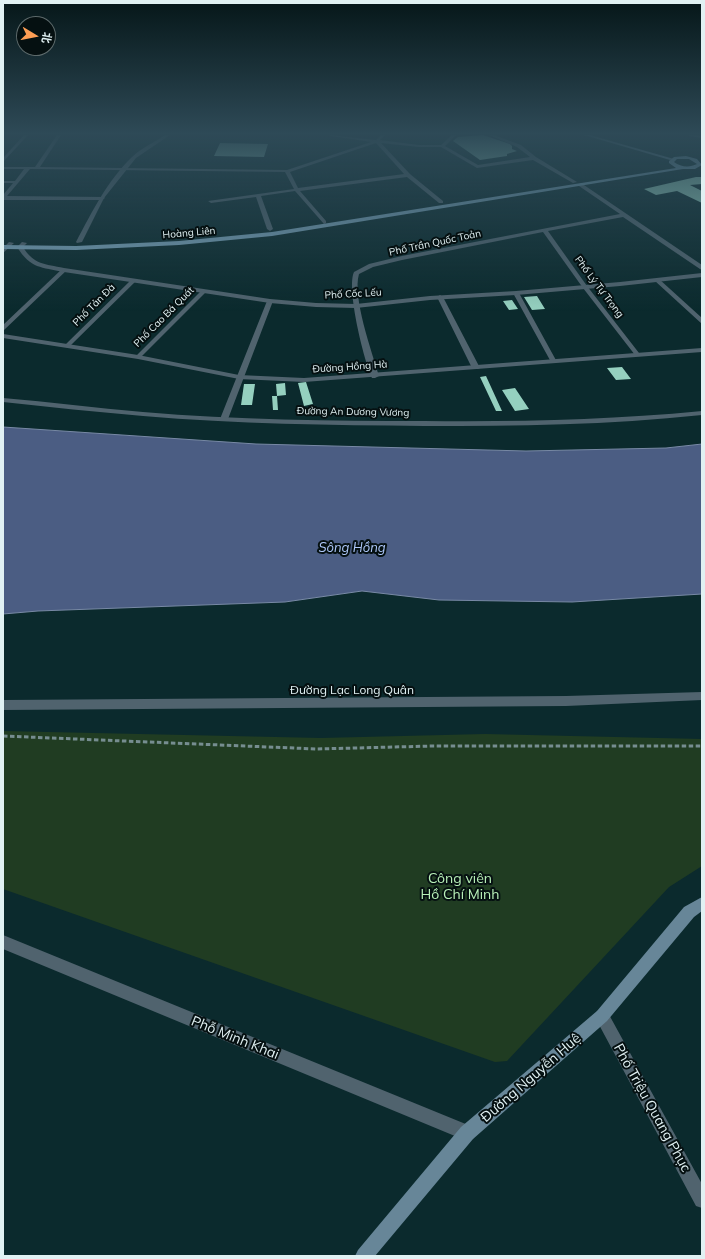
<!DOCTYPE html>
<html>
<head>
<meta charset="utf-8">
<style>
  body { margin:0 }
  #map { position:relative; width:705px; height:1259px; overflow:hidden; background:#0b2a2d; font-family:Mulish,"Noto Sans SC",sans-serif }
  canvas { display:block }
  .frame { position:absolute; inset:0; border:4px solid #e1f1f3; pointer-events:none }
  .north { position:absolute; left:16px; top:16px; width:40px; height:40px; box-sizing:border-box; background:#051011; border:1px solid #5d6a6b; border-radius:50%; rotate:100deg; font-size:11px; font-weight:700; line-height:16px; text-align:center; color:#e1f1f3 }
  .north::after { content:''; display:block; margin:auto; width:14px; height:18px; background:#fd9d54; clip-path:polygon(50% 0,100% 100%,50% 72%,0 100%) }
</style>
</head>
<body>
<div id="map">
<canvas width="705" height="1259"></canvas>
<div class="frame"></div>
<div class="north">北</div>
</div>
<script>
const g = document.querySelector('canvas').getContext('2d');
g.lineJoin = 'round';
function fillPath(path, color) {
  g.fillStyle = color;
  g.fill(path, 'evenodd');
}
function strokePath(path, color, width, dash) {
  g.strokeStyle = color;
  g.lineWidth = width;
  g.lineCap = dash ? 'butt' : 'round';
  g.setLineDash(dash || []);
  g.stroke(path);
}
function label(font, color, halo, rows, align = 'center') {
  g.font = font + ' Mulish,sans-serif';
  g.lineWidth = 4;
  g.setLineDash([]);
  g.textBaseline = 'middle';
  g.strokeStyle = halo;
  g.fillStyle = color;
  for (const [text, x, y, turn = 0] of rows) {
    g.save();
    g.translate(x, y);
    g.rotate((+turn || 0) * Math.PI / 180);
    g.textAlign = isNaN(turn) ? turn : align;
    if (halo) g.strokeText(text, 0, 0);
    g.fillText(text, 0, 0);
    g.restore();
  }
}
fillPath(new Path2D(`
  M3,731L321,738L485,734L702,739V866L669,887L507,1061L495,1062L3,889Z`), '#203c22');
const water = new Path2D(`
  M3,427L256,444L526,451L666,448L702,444V594L572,602L439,600L362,591L285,602L38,611L3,614Z`);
fillPath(water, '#4b5d83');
strokePath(water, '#7889a5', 1);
fillPath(new Path2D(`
  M483,135L510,144L512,146V149L517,151L507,154V156L480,160L453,141L458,137Z
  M220,143L268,144L264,157L214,156Z
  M696,177H702V184L690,185L702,191V203L677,191L656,195L644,189Z
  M537,296L545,309L532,310L524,297Z
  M512,300L518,309L509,310L503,301Z
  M622,367L631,379L616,380L607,368Z
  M486,376L502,411H496L480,377Z
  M306,382L313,404L304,406L298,383Z
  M285,383L286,395L277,396L276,384Z
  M244,384H255L252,405H241Z
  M515,388L529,409L515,411L502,390Z
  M272,396H277L278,410H273Z`), '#95d0bf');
strokePath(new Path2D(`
  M3,736L317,749L433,746H702`), '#768d90', 3, [4.5, 2.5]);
fillPath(new Path2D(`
  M24,135H28L3,162V158Z
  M57,135H61L40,167L287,170L371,142L331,136L329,135L376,140L381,135H385L380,140L419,145H441L452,135H456L445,146L478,165L530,157L517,147L489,135H494L521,145L536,157L577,182L573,183L533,160L477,168L441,147H419L381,143L410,174L443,201V203H439L407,177L300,191L326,221V223L324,224L295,191L261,196L273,229L270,231L267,229L256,197L211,203L208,201L294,189L285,172L30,169L7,196L104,197L105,198L102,200H3V195L13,183H3V181H15L24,169H3V167H35ZM376,143L404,174L298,188L290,172Z
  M689,135L702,136V138L689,136Z
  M581,183L702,265V270L700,269L623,217L548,231L587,286L639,353V355H635L583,288L543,232L402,260L373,267L359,274C352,297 372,352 379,376L375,378H372C364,361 346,288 354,272L369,264L402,256L620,214L579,186V184Z
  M9,242L14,243L3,253V248Z
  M62,269L67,270L3,331V325Z
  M132,279L137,280L70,346H66V344Z
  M655,279H659L702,318V324L655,281Z
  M202,290L207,291L140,358H136V356Z
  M514,292L519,293L557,362L556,363L551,362L513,293Z
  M440,295L443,297L480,368L478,369H474L472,368L437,297Z
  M270,299L273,301L228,419L227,421H221L220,419L267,301Z
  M702,692V700L566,706L3,710V700L566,696Z`), '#50636e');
fillPath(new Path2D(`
  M165,135H170L136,158L104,198L82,242L77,243L76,242C92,212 107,181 132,157C141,148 155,142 165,135Z
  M22,242L27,243L23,247C34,265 45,264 64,268L270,299L316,303L356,304L430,296L516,291L620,282L702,273V277L620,286L516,295L430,300L356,308L316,307L270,303L64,272C41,267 31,269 17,247Z
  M3,334L138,355L239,375L304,378L702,348V352L304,382L239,379L138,359L3,338Z
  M3,398C50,402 96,408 143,412C236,420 331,421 424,421C517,422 609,420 702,411V415C609,425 517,426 424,426C331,425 236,424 143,416C96,412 50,407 3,402Z
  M3,935L473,1127L475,1133L473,1139L467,1141L3,949Z
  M602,1009L607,1011L702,1184V1208L696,1206L597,1021L595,1016L597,1011Z`), '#50636e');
fillPath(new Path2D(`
  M584,135H590L674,159L670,160Z
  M702,897V911L694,917L607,1021L473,1139L375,1256H355L358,1250L461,1127L597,1011L684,907Z`), '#678698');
fillPath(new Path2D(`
  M686,156L697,159L702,165L695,169H683L272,236L179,245L76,250L3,249V245L76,246L179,241L272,232L676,168L669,163V161L674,157ZM677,159H689L697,164C689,168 681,167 674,162Z`), '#79a1b8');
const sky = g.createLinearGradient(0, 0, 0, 311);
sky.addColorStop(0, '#061719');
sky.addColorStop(0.43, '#2e4a57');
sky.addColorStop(1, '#2e4a5700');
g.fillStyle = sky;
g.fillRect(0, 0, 705, 311);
label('10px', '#e1f1f3', '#051011', [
  ["Hoàng Liên",189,233,-5],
  ["Phố Trần Quốc Toản",435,243,-12],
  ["Phố Lý Tự Trọng",599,287,53],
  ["Phố Cốc Lếu",353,294,-3],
  ["Phố Tản Đà",94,305,-45],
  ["Phố Cao Bá Quát",164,317,-45],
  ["Đường Hồng Hà",350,367,-4],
  ["Đường An Dương Vương",353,412,1]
]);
label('12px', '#e1f1f3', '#051011', [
  ["Đường Lạc Long Quân",352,690]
]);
label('italic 13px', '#afc8fa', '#051011', [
  ["Sông Hồng",352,548]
]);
label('14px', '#b8f0b8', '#051011', [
  ["Công viên",460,879],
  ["Hồ Chí Minh",460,895]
]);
label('14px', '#e1f1f3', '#051011', [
  ["Phỗ Minh Khai",235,1038,22],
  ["Đường Nguyễn Huệ",531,1078,-41],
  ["Phố Triệu Quang Phục",652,1108,61]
]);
</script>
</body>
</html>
